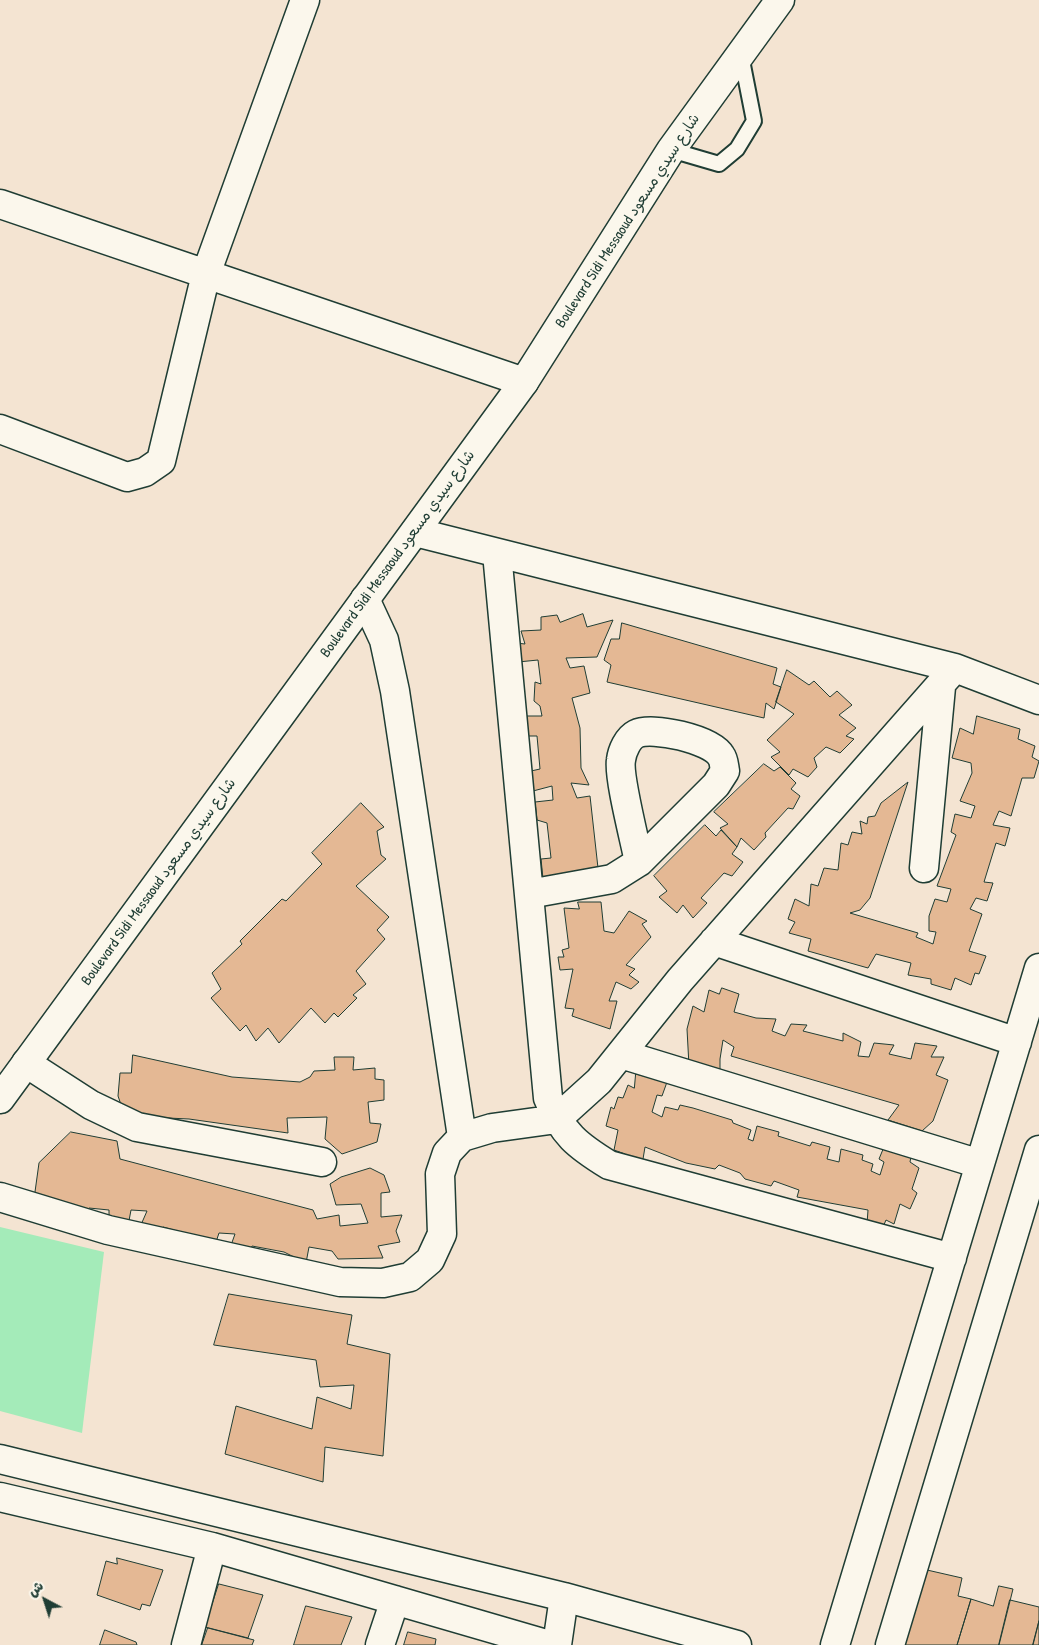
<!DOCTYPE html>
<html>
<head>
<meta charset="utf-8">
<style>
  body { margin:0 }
  #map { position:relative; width:1039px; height:1645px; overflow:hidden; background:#f4e4d2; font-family:"Patrick Hand","Playpen Sans Arabic",sans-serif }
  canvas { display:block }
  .north { position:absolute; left:20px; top:1575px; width:50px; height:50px; -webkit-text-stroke:4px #fbf7ec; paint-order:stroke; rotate:320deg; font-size:14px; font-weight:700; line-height:20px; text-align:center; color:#1f3d34 }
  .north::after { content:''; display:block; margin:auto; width:18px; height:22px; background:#1f3d34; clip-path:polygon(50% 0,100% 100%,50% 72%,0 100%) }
</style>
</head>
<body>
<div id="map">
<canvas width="1039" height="1645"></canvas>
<div class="north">ش</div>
</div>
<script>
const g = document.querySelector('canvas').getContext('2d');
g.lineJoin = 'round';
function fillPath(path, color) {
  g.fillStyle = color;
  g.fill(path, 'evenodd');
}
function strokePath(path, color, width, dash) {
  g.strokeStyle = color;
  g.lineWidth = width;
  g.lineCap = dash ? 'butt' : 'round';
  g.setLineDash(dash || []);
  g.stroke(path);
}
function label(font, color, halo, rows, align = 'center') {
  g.font = font + ' "Patrick Hand","Playpen Sans Arabic",sans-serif';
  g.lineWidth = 4.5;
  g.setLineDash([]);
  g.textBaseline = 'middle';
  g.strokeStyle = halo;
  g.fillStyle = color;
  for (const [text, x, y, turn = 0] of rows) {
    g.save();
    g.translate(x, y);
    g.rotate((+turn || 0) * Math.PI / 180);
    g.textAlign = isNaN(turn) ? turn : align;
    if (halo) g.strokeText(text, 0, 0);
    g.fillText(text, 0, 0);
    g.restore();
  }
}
fillPath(new Path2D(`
  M0,1227L104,1252L82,1433L0,1411Z`), '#a4ebb9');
const building = new Path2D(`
  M583,614L587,627L613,620L597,657L566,658L570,668L584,666L590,693L572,698L580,728L581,768L589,785L571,783L577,798L590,796L598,868L543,879L541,859L551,858L547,823L537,820L535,802L553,800L552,786L533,791L531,771L540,769L537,736H527L525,716H542L540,706L534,701L535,682L541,684L538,660L518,662L516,643L525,644L521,631L541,630V617L557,615L560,622Z
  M622,623L777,668L773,684L781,687L774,709L766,703L764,718L607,682L611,665L604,660L611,639H619Z
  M787,670L809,685L814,681L830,697L837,691L852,705L839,715L856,728L846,736L854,739L840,753L826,747L814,758L817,767L808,777L793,769L789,775L771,757L780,752L767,740L794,714L776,702Z
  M977,716L1020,729L1018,739L1035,746L1032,757L1039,761L1034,778H1022L1011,816L999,811L993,825L1010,828L1005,846L996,843L984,882L993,883L987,901L976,898L970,909L982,914L969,951L986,956L979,974L975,973L971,985L955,978L951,990L931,984V979L908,975L911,963L876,954L868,968L808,951L811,939L789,933L795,922L788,919L795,899L809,906L811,884L818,886L824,868L838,870L841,843L848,845L852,832L862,834L860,821L867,824L868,817L875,816L881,803L908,782L870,898L860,910L850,913L918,933L916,937L933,944L936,932L929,931V916L935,899L947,902L951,889L937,886L956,835L951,832L955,814L971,818L975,806L960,801L972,773L971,763L952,758L960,728L973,734Z
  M764,764L774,771L780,767L796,783L791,789L800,796L793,809L788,808L765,833L766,837L754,850L741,838L737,847L720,828L728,824L714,812Z
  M361,803L384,827L377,831L381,855L386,859L356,886L389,917L377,930L385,939L356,971L366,984L353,995L357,998L338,1017L334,1013L325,1023L311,1008L279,1043L268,1028L256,1041L246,1025L240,1031L211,998L221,989L212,973L242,944L240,941L282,899L286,901L317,869L322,864L312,853Z
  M705,825L716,836L721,830L737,847L732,854L743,862L732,876L724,873L701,898L707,903L693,918L683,905L677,913L659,897L667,891L654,876Z
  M578,902H601L604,931L614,933L629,911L647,921L642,924L651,937L626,965L635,969L629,975L639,982L631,989L616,982L609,1001H617L610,1029L572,1016L574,1009L565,1008L573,969L560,970L558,957H564L562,950L569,948L564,908L579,909Z
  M722,988L739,994L734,1012L756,1018L776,1019L772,1031L785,1036L791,1024L807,1025L803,1031L843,1041V1033L861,1042L858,1056L869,1057L874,1043L894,1045L889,1054L911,1059L915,1043L937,1046L931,1057H944L936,1075L948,1080L933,1121L922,1131L888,1120L899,1105L731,1056L734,1047L723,1040L720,1059V1077L689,1066L687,1029L693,1006L704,1012L709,990L719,994Z
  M133,1055L232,1077L300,1082L310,1077L314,1071L335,1070L334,1057H354L353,1070L375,1068V1079L384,1080V1100L368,1102L370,1123L381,1124L377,1142L342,1154L325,1139L327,1117L287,1118L288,1133L189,1119L125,1116L118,1096L120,1073H131Z
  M636,1074L667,1082L662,1096L657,1095L652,1112L662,1117L665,1107L678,1110L680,1105L693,1108L732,1120L733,1123L751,1130L748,1139L753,1141L757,1126L779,1132L778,1136L810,1146L812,1142L830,1147L827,1159L839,1162L841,1149L863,1155L862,1160L873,1164L871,1171L880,1175L884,1162L879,1159L886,1142L912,1151L910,1162L919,1168L912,1189L917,1193L910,1209L900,1204L894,1224L886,1220L883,1227L867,1224L868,1210L797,1197L799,1190L774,1181L771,1186L745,1179L740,1173L719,1165L715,1169L686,1163L645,1147L642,1165L623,1160L625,1154L614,1150L618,1130L606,1126L611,1107L614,1109L618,1097L623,1098L628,1085L634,1088Z
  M71,1132L117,1141L120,1159L313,1210L317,1219L339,1215L340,1226L368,1223L361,1204L336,1205L330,1184L341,1177L370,1168L384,1175L390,1192L381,1193V1217L402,1215L396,1231L400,1242L378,1246L383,1258L338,1259L332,1251L309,1247L306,1263L284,1252L252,1246L249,1252L230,1248L235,1234L219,1233L216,1242L163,1227L161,1234L140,1227L147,1211L131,1210L128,1226L109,1222V1210L89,1208L85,1216L34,1199L39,1163Z
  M229,1294L352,1315L347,1344L390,1354L383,1456L325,1447L323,1482L225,1454L236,1406L312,1429L317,1397L351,1409L354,1385L320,1387L316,1360L214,1345Z
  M117,1558L163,1570L150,1606L142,1604L140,1610L97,1595L106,1561L117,1564Z
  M927,1570L962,1578L958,1596L971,1599L957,1645H902Z
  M219,1584L263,1595L248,1638L205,1627Z
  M999,1586L1013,1589L999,1645H957L971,1599L993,1606Z
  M1010,1600L1039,1607V1621L1033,1645H999Z
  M306,1606L352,1617L341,1645H294Z
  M1039,1621V1645H1033Z
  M208,1628L254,1640L252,1645H202Z
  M105,1630L136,1642L137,1645H100Z
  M408,1632L436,1639L435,1645H404Z`);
fillPath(building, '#e4b894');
strokePath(building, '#1f3d34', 1);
const service = new Path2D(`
  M671,150L719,164L737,149L754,121L741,55`);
const minor = new Path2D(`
  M0,204L524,382
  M0,429L127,477L145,472L161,461L206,274L305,0
  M415,532L955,668L1039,700
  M497,553L548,1098C562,1134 578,1146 609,1165L952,1258
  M365,599L384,640L395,691L462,1137
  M924,868L941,687
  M529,894L612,879L639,862L716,785L725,771C724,766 724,760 721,756C711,739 652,726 636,734C628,738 622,751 621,760C618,776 635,841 639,862
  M714,941L1017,1042
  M621,1054L980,1164
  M26,1063L91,1105L137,1127L322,1162
  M0,1197L108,1230L340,1282L383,1283L410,1277L430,1260L442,1234L440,1174L447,1153L462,1137L492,1128L557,1119L599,1081L680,980L955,668
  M0,1459L564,1597L737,1645
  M0,1497L212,1547L549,1645
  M186,1645L212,1547
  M380,1645L395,1600
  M557,1645L564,1597
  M835,1645L1039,968
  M890,1645L1039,1150`);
const tertiary = new Path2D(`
  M0,1099L524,382L671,150L780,0`);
strokePath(service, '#1f3d34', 18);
strokePath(minor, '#1f3d34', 31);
strokePath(tertiary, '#1f3d34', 31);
strokePath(service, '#fbf7ec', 14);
strokePath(minor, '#fbf7ec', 28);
strokePath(tertiary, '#fbf7ec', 28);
label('15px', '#1f3d34', '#fbf7ec', [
  ["Boulevard Sidi Messaoud شارع سيدي مسعود",628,221,-57],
  ["Boulevard Sidi Messaoud شارع سيدي مسعود",398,554,-54],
  ["Boulevard Sidi Messaoud شارع سيدي مسعود",159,882,-54]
]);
</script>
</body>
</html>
